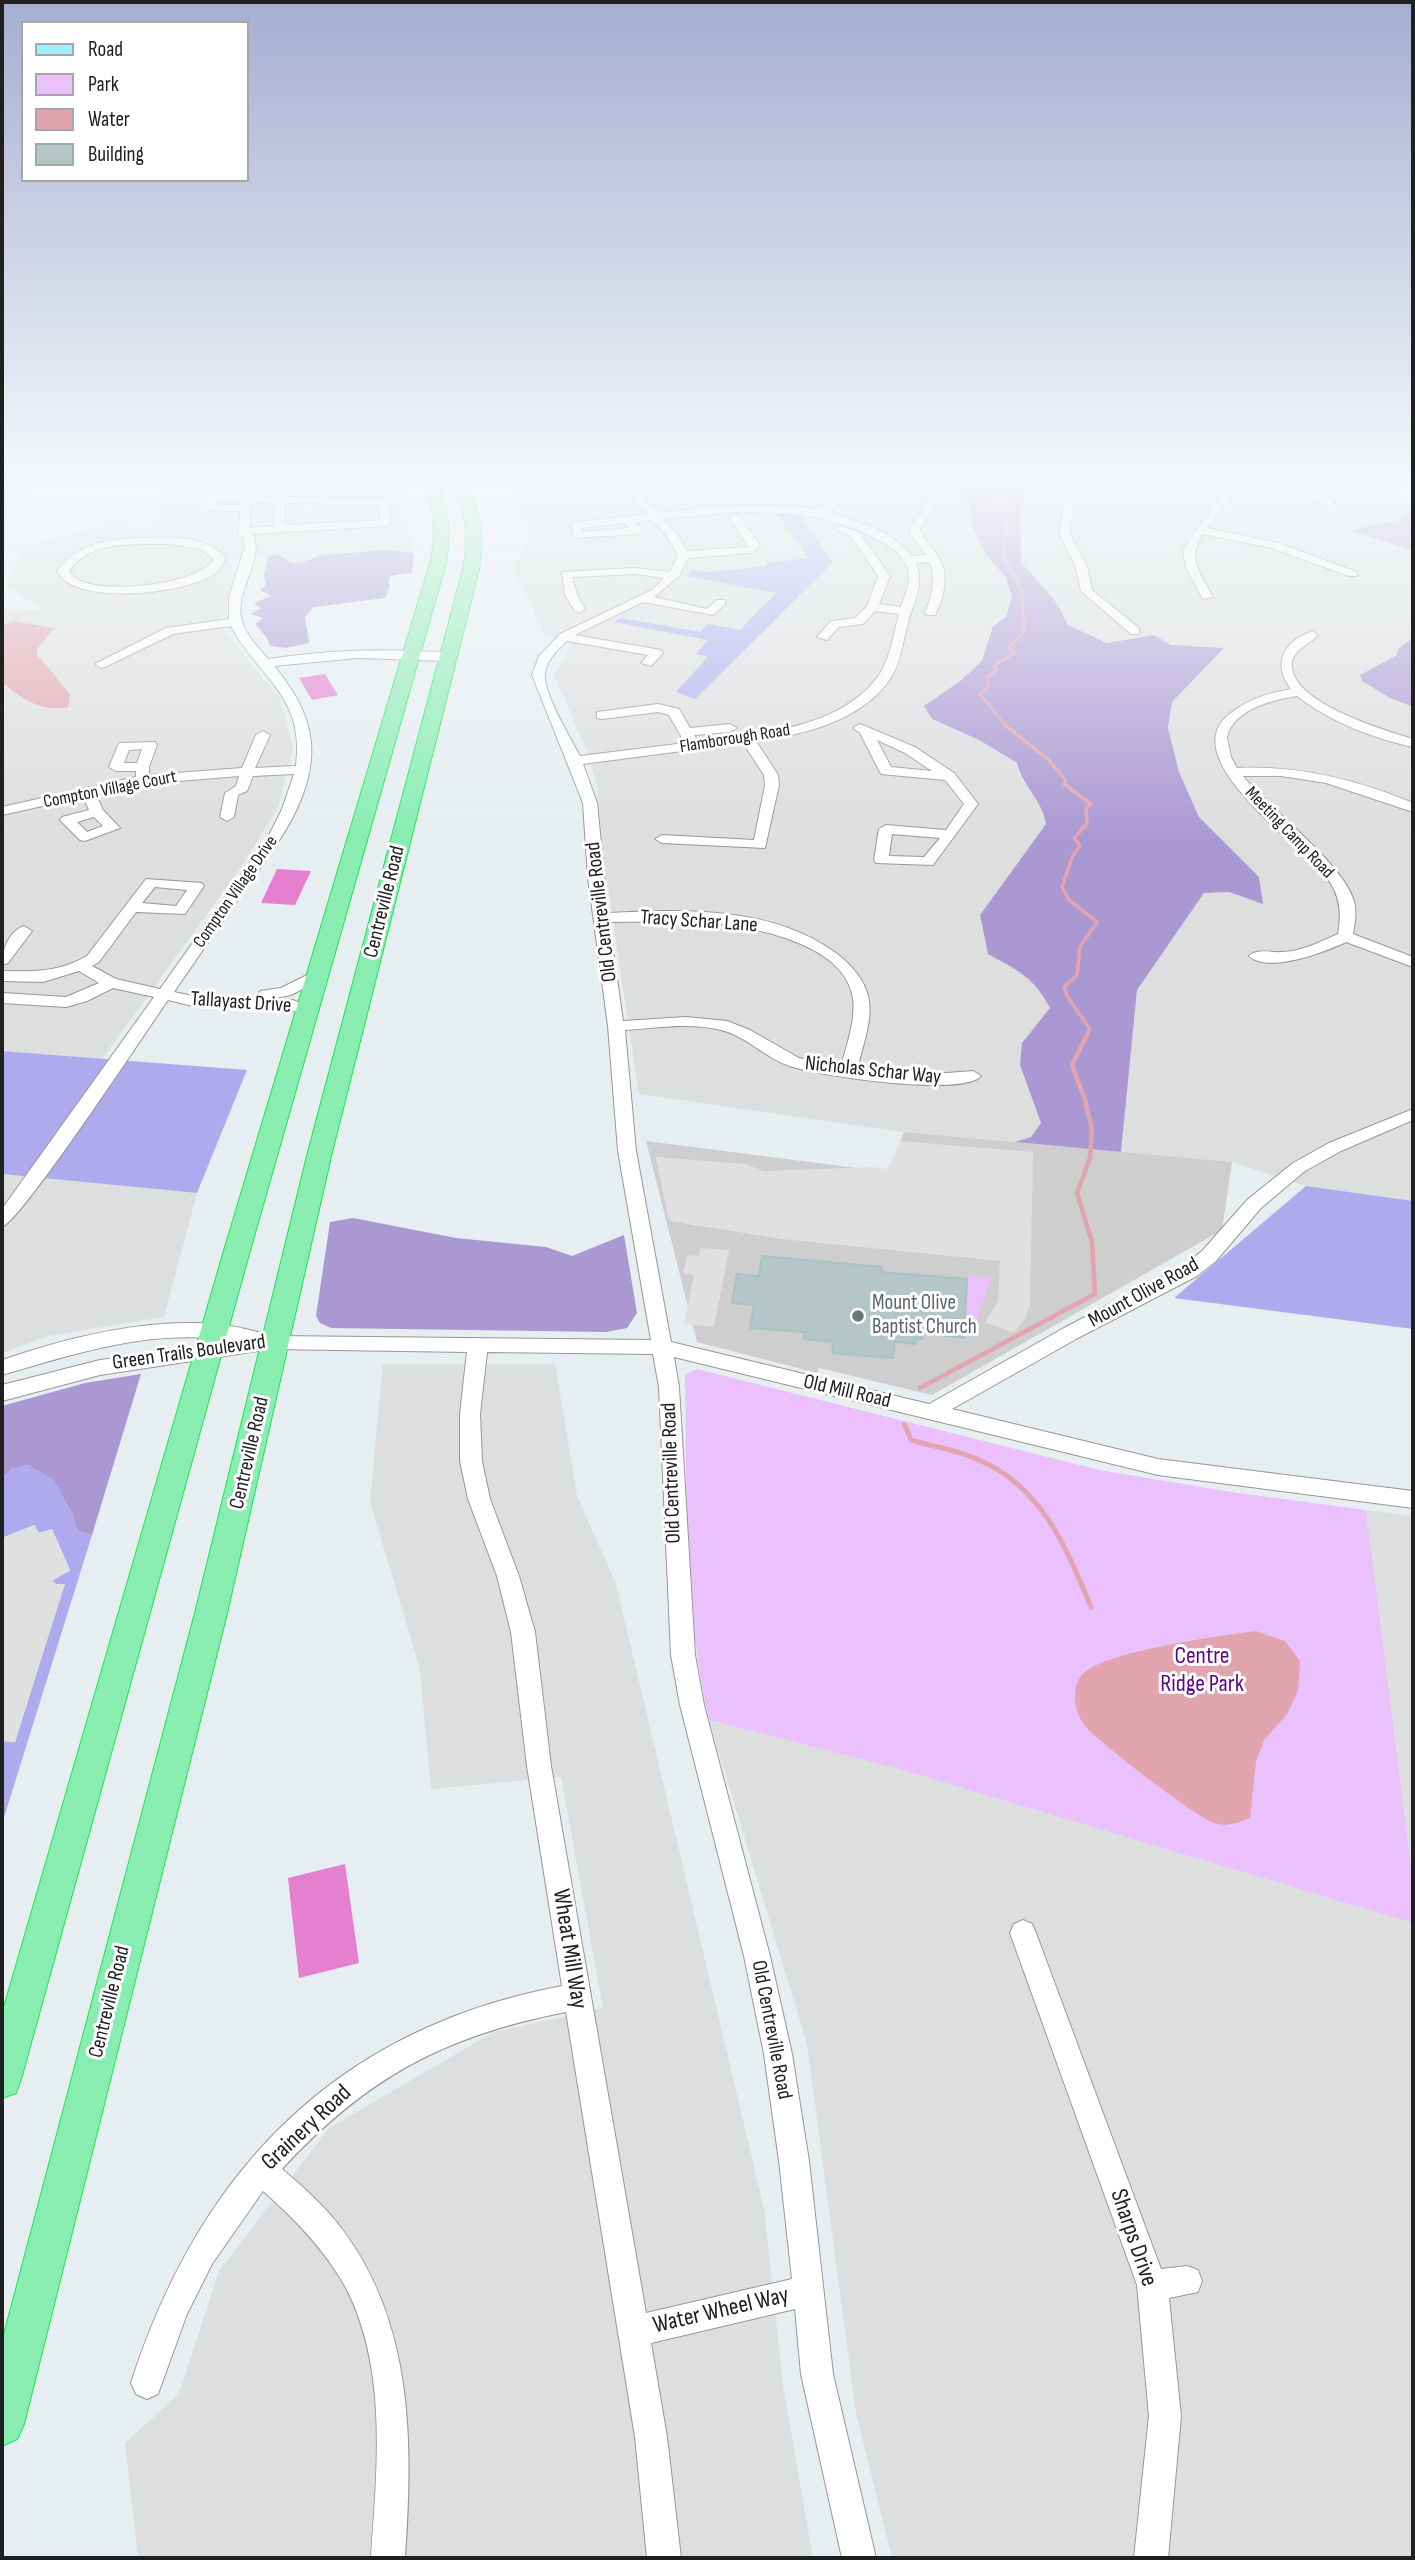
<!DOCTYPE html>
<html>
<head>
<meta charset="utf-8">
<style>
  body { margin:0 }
  #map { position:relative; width:1415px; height:2560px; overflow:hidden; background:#e6eef1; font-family:"Sofia Sans Condensed",sans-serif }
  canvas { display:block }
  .frame { position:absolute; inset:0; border:4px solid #202020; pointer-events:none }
  .legend { position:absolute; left:21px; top:21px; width:228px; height:161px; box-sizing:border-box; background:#fff; border:2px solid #a6a6a6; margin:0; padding:9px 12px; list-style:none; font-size:21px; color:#202020 }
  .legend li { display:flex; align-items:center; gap:14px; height:35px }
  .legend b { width:35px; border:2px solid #a6a6a6 }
</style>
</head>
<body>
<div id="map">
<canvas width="1415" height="2560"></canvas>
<div class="frame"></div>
<ul class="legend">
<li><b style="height:9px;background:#9defff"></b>Road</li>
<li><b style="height:19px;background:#eac1fd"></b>Park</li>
<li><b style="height:19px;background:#e2a4af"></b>Water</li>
<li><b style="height:19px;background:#b5c6c6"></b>Building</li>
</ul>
</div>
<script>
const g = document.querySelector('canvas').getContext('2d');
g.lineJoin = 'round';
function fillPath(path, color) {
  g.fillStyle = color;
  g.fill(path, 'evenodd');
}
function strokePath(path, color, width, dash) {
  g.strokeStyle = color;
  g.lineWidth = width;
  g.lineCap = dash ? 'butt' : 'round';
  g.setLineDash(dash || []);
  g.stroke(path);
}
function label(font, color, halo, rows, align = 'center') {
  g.font = font + ' "Sofia Sans Condensed",sans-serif';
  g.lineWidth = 6;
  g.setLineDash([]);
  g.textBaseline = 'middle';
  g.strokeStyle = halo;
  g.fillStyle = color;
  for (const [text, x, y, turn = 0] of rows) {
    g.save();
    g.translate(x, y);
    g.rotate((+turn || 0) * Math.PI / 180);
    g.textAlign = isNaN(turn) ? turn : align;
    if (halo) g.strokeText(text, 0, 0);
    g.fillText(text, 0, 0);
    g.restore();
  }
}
fillPath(new Path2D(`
  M188,481L400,486L414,553L384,550L321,555L302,563L290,562L280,555L233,560L231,592L221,626L280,698L293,748L278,807L244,863L102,1059L2,1051V609L45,610L6,585L26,546L105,525L156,524L167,486Z
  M507,481H949L968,499L973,527L986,555L1005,576L1012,596L1006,617L993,626L982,661L959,682L932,719L979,740L1017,764L1021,779L1044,809L1046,824L980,915L988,954L1016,969L1040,988L1050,1008L1020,1065L1041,1123L1031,1137L1015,1142L904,1132L639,1094L597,815L598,790L589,756L554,675L572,644L544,632L512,567L530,542Z
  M1013,481H1368L1405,499L1413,507L1404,519L1366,525L1362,535L1413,551V638L1398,649L1397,655L1360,675L1362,681L1390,698L1413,707V1201L1306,1186L1232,1162L1121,1152L1137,990L1204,893L1229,892L1263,904L1259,877L1199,817L1179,772L1168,728L1172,702L1223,649L1171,645L1154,635L1107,643L1068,625L1056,602L1021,562L1020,512L1027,495Z
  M2,1174L197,1193L164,1317L48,1336L2,1353Z
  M383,1364H555L577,1496L616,1584L764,2209L783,2386L813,2558H138L125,2443L179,2394L219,2271L329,2128L494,2032L603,2008L561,1777L431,1789L420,1669L370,1502Z
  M1366,1510L1413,1516V1881Z
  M709,1720L899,1769L1413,1923V2558H892L856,2413L807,2044Z`), '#dddede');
fillPath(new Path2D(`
  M904,1132L1232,1162L1222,1230L932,1395L819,1368L817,1373L697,1342L646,1141L888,1172Z`), '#cecece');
fillPath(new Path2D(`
  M775,512L801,516L833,562L695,699L676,692L708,657L696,654L708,640L614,622L621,618L700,632L708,624L740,630L776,593L687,576L691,570L708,572L767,566L766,563L808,558Z
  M2,1051L247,1070L197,1193L2,1174Z
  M1306,1186L1413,1201V1329L1174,1298Z
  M28,1465L53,1480L72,1513L77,1531L92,1535L2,1824V1741L15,1742L64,1584H55L52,1581L70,1570L52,1529L39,1533L34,1525L2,1538V1479L12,1469Z`), '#b1a9ee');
fillPath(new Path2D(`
  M949,481H1013L1027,495L1020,512L1021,562L1056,602L1068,625L1107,643L1154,635L1171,645L1224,648L1172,702L1168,728L1179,772L1199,817L1259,877L1263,904L1229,892L1204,893L1137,990L1121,1152L1015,1142L1031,1137L1041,1123L1020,1065L1022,1043L1050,1008C1034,977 1017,970 988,954L980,915L1046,824C1042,799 1023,788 1017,763L979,740L932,719L924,706L959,682L982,661L993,626L1006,617L1012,596L1005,576L986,555L973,527L968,499Z
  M1413,509V551L1353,531C1373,522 1398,526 1413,509Z
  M384,550L414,553L412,573L391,576L388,581L390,587L385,598L314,607L305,617L309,643L286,648L270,646L267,638L255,624L263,618L251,614L261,608L254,603L271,596L260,590L266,585L264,576L268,556L280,555L290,562L301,563L321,555Z
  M1413,638V707L1390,698L1362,681L1360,675L1397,655L1398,649Z
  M353,1218L456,1238L546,1247L572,1256L624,1235L637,1313L627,1328L606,1332L331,1328L320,1323L316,1316L330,1222Z
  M141,1374L92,1535L77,1531L72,1513L53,1480L28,1465L12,1469L2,1479V1406L85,1383Z`), '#aa98d3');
fillPath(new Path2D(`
  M968,1275L991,1278L976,1323L979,1325L964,1338Z
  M697,1369L1099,1470L1231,1492L1366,1510L1413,1881V1923L899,1769L709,1720C683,1606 687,1491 685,1375Z`), '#eac1fd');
fillPath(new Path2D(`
  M325,674L338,695L312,700L299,678Z
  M277,869L311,871L295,905L261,903Z
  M345,1864L359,1963L299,1978L288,1878Z`), '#e57fcf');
fillPath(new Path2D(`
  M900,1141L1033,1152L1030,1305L1025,1319L1014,1333L985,1322L998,1301L1000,1261L782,1239L669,1221L656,1157L745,1164L764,1171L872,1167L888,1169Z
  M700,1248L729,1250L714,1327L684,1324L694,1275L683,1274L687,1255L699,1256Z
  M35,1525L38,1533L52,1529L70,1571L52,1580L56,1584H65L15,1742L2,1741V1538Z`), '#e0e0e0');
fillPath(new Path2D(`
  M13,621L54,628L37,649V656C50,666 57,681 70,694L68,707C43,713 20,698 2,682V625Z
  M1256,1631L1285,1641L1300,1661L1298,1691L1287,1714L1264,1740L1256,1762L1250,1818C1238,1823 1227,1827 1214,1823C1196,1817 1097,1741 1085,1726C1075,1712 1070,1691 1081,1676C1100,1651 1222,1636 1256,1631Z`), '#e2a4af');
strokePath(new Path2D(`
  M982,481L1002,502L1008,513L1003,553L1022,592L1024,632L1009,648L1015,653L993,666L997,670L987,677L989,687L980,694L1007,727`), '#e2a4af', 2.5);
strokePath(new Path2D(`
  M1005,725L1049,760L1066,781L1064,784L1091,804L1086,809L1087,824L1074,838L1080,845L1072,857L1062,887L1069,900L1097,922L1080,947L1077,975L1064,987L1067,996L1090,1029L1086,1037`), '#e2a4af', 3.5);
strokePath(new Path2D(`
  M920,1388L1095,1294L1092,1242L1077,1193L1090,1158L1092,1129L1085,1100L1072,1065L1087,1035
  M904,1424L907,1430`), '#e2a4af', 4.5);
strokePath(new Path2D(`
  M906,1428L911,1440C934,1447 958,1450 979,1460C1042,1487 1066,1547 1091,1607`), '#e2a4af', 5);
const building = new Path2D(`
  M762,1256L882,1267V1272L967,1279L964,1338L922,1333V1339H916L915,1344L895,1342L893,1358L832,1353L834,1342L804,1339L805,1332L750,1328L754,1305L732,1303L737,1274L759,1276Z`);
fillPath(building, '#b5c6c6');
strokePath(building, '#a7c3c4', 2);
const minor = new Path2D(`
  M546,481H556L560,489L629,485L628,481H638L646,501L658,513C711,507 767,500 820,510L846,484L866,481L854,488L830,513C859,521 893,532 912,556L926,555L911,535L910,528L928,501L937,503L920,528C922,540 932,546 938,556C950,574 944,598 935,615H927L925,613C932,595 936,580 930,562L916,563C924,582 915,601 909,619C904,636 901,661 892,676C865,720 804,735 756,741L778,775L779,785L765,848L662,843L655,839L662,835L754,840L765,785L764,775L743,743L583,764L597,803L608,913C684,909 772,906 836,953C850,964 864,978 868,996C874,1019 862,1047 857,1070L934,1074L973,1071L981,1076C963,1097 815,1076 787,1065C763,1056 746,1036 721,1030C690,1022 656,1028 625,1030L636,1151L671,1342L929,1404L1064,1328L1183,1266L1202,1251L1247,1200L1293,1163L1329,1143L1413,1109V1120L1341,1151L1305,1171L1261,1208L1216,1261L1197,1276L1078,1338L952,1409L1158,1459L1413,1491V1508L1158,1475L674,1357L679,1387L695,1655L704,1705L770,1956L792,2054L809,2161L833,2374L876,2558H842L801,2374L795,2309L651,2343L667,2437L681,2558H647L635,2437L566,2012C444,2036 367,2077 282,2169C303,2187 325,2206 342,2229C414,2325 413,2444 405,2558H371C377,2470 388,2370 346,2288C325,2250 295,2219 263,2191L212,2264L187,2314L158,2394L147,2399L136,2394L131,2383C200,2169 338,2028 562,1986L527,1766L511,1632L497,1576L468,1499L460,1461V1414L467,1352L271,1349L100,1375L2,1401V1385L100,1360L238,1342C158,1326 77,1353 2,1375V1360C69,1337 145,1318 217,1324C237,1326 256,1332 275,1336L651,1340L618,1151L608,1026L588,878L583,803L532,675L539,656L560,634L652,590L664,578L635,574L572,577L577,595L585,609L579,613L575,611L565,595L562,572L635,568L670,572L678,555L667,536L652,520L635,522L643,531L638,534L574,538L572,523L647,514L636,502L632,491L557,495L553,494ZM736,512C785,512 829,514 873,537C887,544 903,553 908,570C911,582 905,595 901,607L879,604L890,576L859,532L840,526L835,529L851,536L878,576L867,606L855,618L831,621L817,637L827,640L839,627L863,624L875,611L899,614C894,632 890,659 879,675C840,730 759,733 698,741L694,735L730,732L737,728L730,724L690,728L679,709L658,704L597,712V718L602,719L658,712L669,715L685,743L580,756C571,739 542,691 545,673C547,659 557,651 567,641L648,655L641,663L651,666L663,653L661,650L575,635L643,602L713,615L725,604V600H717L707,609L654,597L679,576L688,558L752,553L760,545L739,516L735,515L730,518L748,547L687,551L676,532L663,519ZM625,523L629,528L583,532L582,528ZM692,921C739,924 844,939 853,998C856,1021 846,1046 841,1067L799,1058L750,1030L727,1021L686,1017L623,1021L609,922ZM487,1352L653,1354L659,1387L671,1655L680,1705L744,1956L764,2054L779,2161L792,2279L646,2313L551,1766L535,1632L519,1576L490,1499L482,1461L480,1414Z
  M1048,481H1059L1075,501L1069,533L1087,566L1092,590L1139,628V634H1131L1081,591L1075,566L1059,533L1065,501Z
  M1231,481C1264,481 1308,482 1335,502L1330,505L1295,493L1240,484L1207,528L1278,543L1357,572V576H1349L1271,548L1203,534C1186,558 1201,574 1213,597L1203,599L1186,568L1183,550Z
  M247,496L384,499L389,502L391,523L386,526L253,534C265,562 231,594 243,624C248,638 259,648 268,659C328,650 388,648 448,653L454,657L448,661L357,658L274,666C292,688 308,712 311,742C316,800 270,854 238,899C217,930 195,961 174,992L193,996L261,998L258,994L260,991L281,988L317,970L325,975L323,978L291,995L275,998L293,1000L314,1010L306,1015L285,1008L193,1006L168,1000C147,1030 20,1223 2,1227V1209L154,997L113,988L87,1001L66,1007L2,1003V993L66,997L99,983L79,971L43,982L2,981V971C33,972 60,972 87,956L146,879L202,883L204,886L185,914L136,912L99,962L92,966L116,979L160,989L269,835L282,809L294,774L253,776L247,791L238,795L234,817L227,821L220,817L225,793L236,786L239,776L143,784L96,795L103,810L120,828L85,841L80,840L60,820L62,817L89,810L83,797L2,815V807L136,777V771H116L109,767L119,743L155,742L157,745L149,767V775L242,768L256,735L263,731L270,735L255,768L296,766C305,695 259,679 231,626L173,634L105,667L101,668L95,664L166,628L229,619V597L245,546L244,538L238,532L241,511L207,510L205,499L210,496ZM216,502H241V505H216ZM252,502L275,503L274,526L249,528ZM285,503L379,505L380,520L285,525ZM142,749L137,763H124L129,750ZM94,817L103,826L87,832L77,822ZM155,887L187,890L176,906L142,903Z
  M136,538C166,538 204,533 226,558C223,563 221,568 217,572C191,594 73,607 57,571C76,544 105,540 136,538ZM169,544L200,549L214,559C202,585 81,600 69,571C90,540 136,544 169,544Z
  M1312,631L1318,635C1311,643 1294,650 1292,662C1287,702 1384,730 1413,739V747C1373,738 1330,722 1297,696C1272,700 1234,709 1227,737L1231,757L1237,768C1299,765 1357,780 1413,803V812L1326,783L1281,776H1243C1271,811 1342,862 1354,901C1357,912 1355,923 1353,934L1413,957V967L1346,942C1325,952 1268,974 1249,956C1258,948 1271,953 1283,952C1302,951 1320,942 1338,934C1342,913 1340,895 1327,878C1301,845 1177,760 1227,716C1246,700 1267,693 1291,689C1272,664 1283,642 1312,631Z
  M860,724L915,747L954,773L978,804L933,865L876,863L874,860L879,829L886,825L946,830L964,804L945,780L881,774L860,733L853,728ZM877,740L905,753L932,771L891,767ZM892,834L940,838L924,857L889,856Z
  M24,926L32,931L8,963L2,965C2,950 9,931 24,926Z
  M1023,1920L1032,1924L1036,1933L1161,2269L1187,2266L1198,2270L1202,2281L1198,2292L1169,2298L1181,2416L1168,2558H1134L1149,2416L1137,2285L1010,1933L1014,1924Z`);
const major = new Path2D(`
  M29,481H45L2,503V494Z`);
const highway = new Path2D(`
  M422,481H436C450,508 451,534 446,563L249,1254L21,2079L16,2093L2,2098V2014L223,1254L430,563C437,534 435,508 422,481Z
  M451,481H465C481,510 484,537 479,569L332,1152L227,1613L24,2424L17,2439L2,2446V2342L195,1613L308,1152L463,569C469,537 467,510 451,481Z`);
strokePath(minor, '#979797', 2);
strokePath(major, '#00739c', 1);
strokePath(highway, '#1be74f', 2);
fillPath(minor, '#fff');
fillPath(major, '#9defff');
fillPath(highway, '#89edb2');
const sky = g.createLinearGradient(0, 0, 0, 840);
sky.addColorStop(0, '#a5aed1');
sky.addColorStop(0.57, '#f4f7f9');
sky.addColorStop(1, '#f4f7f900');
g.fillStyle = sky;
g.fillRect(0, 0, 1415, 840);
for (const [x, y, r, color] of [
  [858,1316,7,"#6b7280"]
]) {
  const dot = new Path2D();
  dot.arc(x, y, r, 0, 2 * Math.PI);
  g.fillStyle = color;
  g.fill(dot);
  strokePath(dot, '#fff', 2.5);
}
label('18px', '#202020', '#fff', [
  ["Flamborough Road",735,739,-9],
  ["Compton Village Court",110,790,-11],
  ["Meeting Camp Road",1289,833,46],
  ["Compton Village Drive",236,892,-55]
]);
label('21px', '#202020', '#fff', [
  ["Centreville Road",385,902,-76],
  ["Old Centreville Road",602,912,-97],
  ["Tracy Schar Lane",699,922,4],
  ["Tallayast Drive",241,1003,4],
  ["Nicholas Schar Way",873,1071,6],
  ["Mount Olive Road",1144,1293,-29],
  ["Green Trails Boulevard",189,1353,-8],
  ["Old Mill Road",847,1392,13],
  ["Centreville Road",250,1453,-77],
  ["Old Centreville Road",672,1473,-92],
  ["Centreville Road",110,2002,-76],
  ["Old Centreville Road",771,2030,79]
]);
label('21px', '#5b616d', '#fff', [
  ["Mount Olive",872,1304],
  ["Baptist Church",872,1328]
], 'left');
label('24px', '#5e0488', '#fff', [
  ["Centre",1202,1657],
  ["Ridge Park",1202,1685]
]);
label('24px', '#202020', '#fff', [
  ["Wheat Mill Way",569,1949,81],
  ["Grainery Road",307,2128,-43],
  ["Sharps Drive",1133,2238,71],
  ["Water Wheel Way",721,2311,-13]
]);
</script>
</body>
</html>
